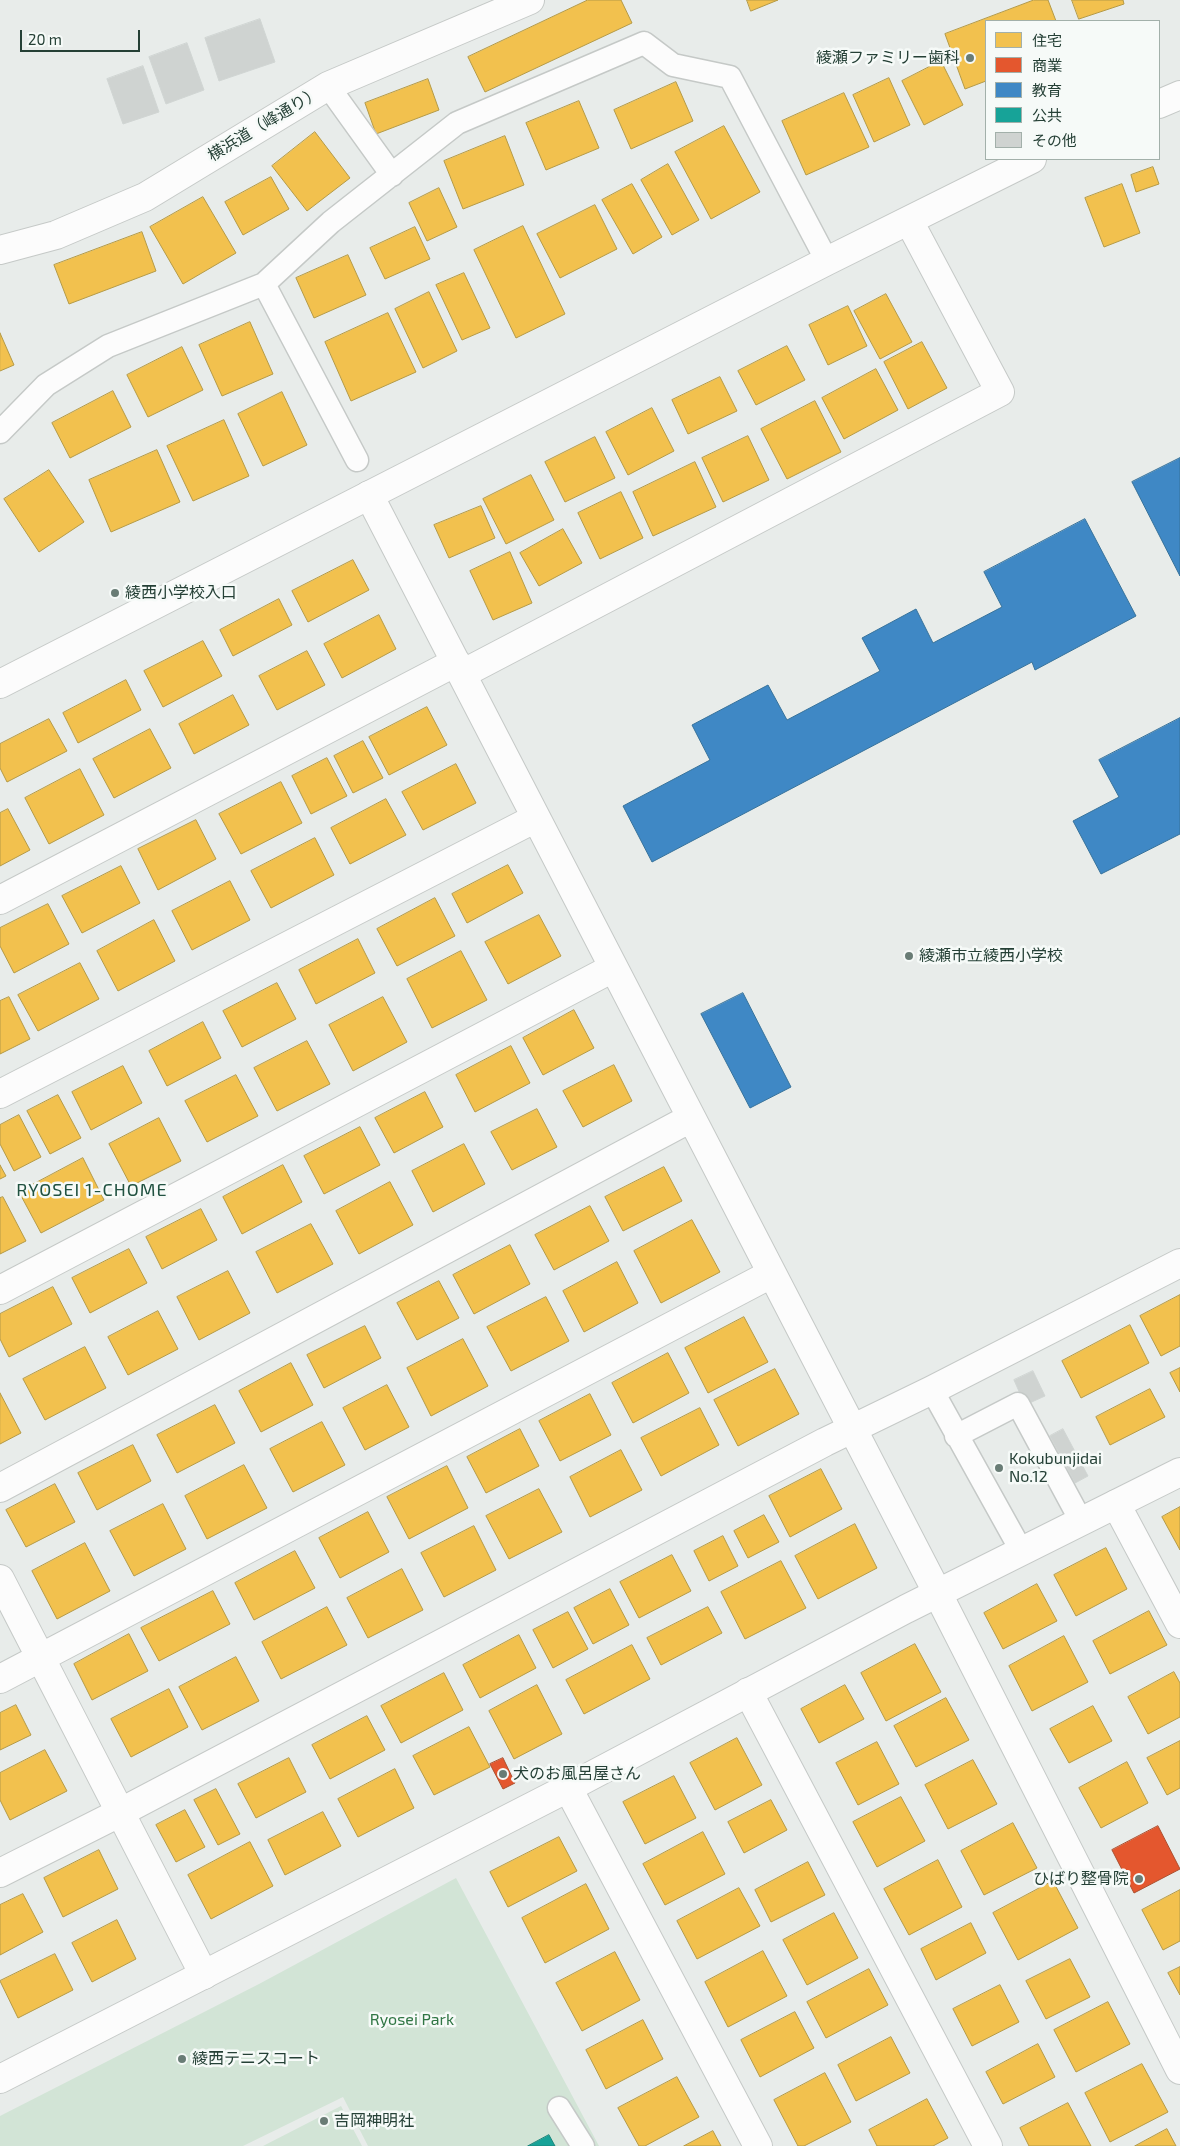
<!DOCTYPE html>
<html>
<head>
<meta charset="utf-8">
<style>
  body { margin:0 }
  #map { position:relative; width:1180px; height:2146px; overflow:hidden; background:#e8ecea; font-family:"Exo 2","Noto Sans JP",sans-serif }
  canvas { display:block }
  .legend { position:absolute; left:985px; top:20px; width:175px; height:140px; box-sizing:border-box; background:#f6faf8; border:1px solid #a2b0aa; margin:0; padding:6px 9px; list-style:none; font-size:15px; color:#254036 }
  .legend li { display:flex; align-items:center; gap:10px; height:25px }
  .legend b { width:25px; border:1px solid #a2b0aa }
  .scale { position:absolute; left:20px; top:30px; width:120px; height:22px; box-sizing:border-box; border:2px solid #254036; border-top:0; padding-left:6px; font-size:15px; line-height:18px; white-space:nowrap; color:#254036; -webkit-text-stroke:4px #f6faf8; paint-order:stroke }
</style>
</head>
<body>
<div id="map">
<canvas width="1180" height="2146"></canvas>
<ul class="legend">
<li><b style="height:14px;background:#f2c14e"></b>住宅</li>
<li><b style="height:14px;background:#e4572e"></b>商業</li>
<li><b style="height:14px;background:#3f88c5"></b>教育</li>
<li><b style="height:14px;background:#17a398"></b>公共</li>
<li><b style="height:14px;background:#cfd3d1"></b>その他</li>
</ul>
<div class="scale">20 m</div>
</div>
<script>
const g = document.querySelector('canvas').getContext('2d');
g.lineJoin = 'round';
function fillPath(path, color) {
  g.fillStyle = color;
  g.fill(path, 'evenodd');
}
function strokePath(path, color, width, dash) {
  g.strokeStyle = color;
  g.lineWidth = width;
  g.lineCap = dash ? 'butt' : 'round';
  g.setLineDash(dash || []);
  g.stroke(path);
}
function label(font, color, halo, rows, align = 'center') {
  g.font = font + ' "Exo 2","Noto Sans JP",sans-serif';
  g.lineWidth = 5;
  g.setLineDash([]);
  g.textBaseline = 'middle';
  g.strokeStyle = halo;
  g.fillStyle = color;
  for (const [text, x, y, turn = 0] of rows) {
    g.save();
    g.translate(x, y);
    g.rotate((+turn || 0) * Math.PI / 180);
    g.textAlign = isNaN(turn) ? turn : align;
    if (halo) g.strokeText(text, 0, 0);
    g.fillText(text, 0, 0);
    g.restore();
  }
}
fillPath(new Path2D(`
  M456,1878L599,2146H368L343,2097L243,2146H0V2116L259,1984Z
  M341,2106L362,2146H263Z`), '#d2e4d6');
const homes = new Path2D(`
  M588,0H621L632,23L485,92L468,57Z
  M747,0H778L751,11Z
  M1034,0H1048L1056,21H986V81L965,89L945,34Z
  M1072,0H1123L1124,4L1079,19Z
  M941,61L963,105L924,125L902,81Z
  M889,78L910,125L874,142L853,95Z
  M428,79L439,110L376,134L365,103Z
  M676,82L693,121L631,149L614,110Z
  M844,93L869,147L806,175L782,121Z
  M579,101L599,148L546,170L526,123Z
  M724,126L760,192L711,219L675,152Z
  M315,132L350,178L307,211L272,166Z
  M505,136L524,185L463,209L444,161Z
  M668,164L699,220L672,235L641,180Z
  M1153,167L1159,184L1136,192L1131,175Z
  M271,177L289,209L243,235L225,202Z
  M632,184L662,237L633,254L602,200Z
  M1122,184L1140,233L1104,247L1085,198Z
  M439,188L457,227L427,241L409,203Z
  M203,197L236,253L183,284L150,227Z
  M595,205L617,249L560,278L537,234Z
  M523,226L565,314L516,338L474,250Z
  M415,227L430,259L385,279L370,248Z
  M142,232L156,271L69,304L54,265Z
  M348,255L366,295L314,318L296,278Z
  M464,273L490,328L462,340L436,285Z
  M429,292L457,351L423,368L395,309Z
  M886,294L912,342L880,359L854,311Z
  M848,306L867,346L828,365L809,325Z
  M388,313L416,372L351,401L325,342Z
  M250,322L273,374L222,396L199,345Z
  M0,333L14,365L0,371Z
  M922,342L947,388L908,409L884,362Z
  M787,346L805,380L756,405L738,371Z
  M182,347L203,390L148,417L127,375Z
  M876,369L898,410L844,439L822,398Z
  M720,377L737,411L688,434L672,400Z
  M113,391L131,427L70,458L52,423Z
  M282,392L307,445L263,466L238,414Z
  M815,401L841,452L787,479L761,429Z
  M652,408L674,451L628,475L606,432Z
  M224,420L249,476L193,501L167,446Z
  M748,436L769,480L723,502L702,458Z
  M595,437L615,478L565,502L545,462Z
  M157,450L180,502L111,532L89,480Z
  M695,462L716,507L653,536L633,492Z
  M49,470L84,522L39,552L4,499Z
  M531,475L554,520L506,544L483,499Z
  M621,492L643,538L600,559L578,513Z
  M481,506L495,538L449,558L434,525Z
  M563,529L582,563L539,586L520,553Z
  M510,552L532,603L493,620L470,571Z
  M353,560L369,590L308,622L292,591Z
  M279,599L292,625L233,656L220,630Z
  M379,615L396,649L342,678L324,644Z
  M203,641L222,676L163,707L144,671Z
  M307,651L325,685L277,710L259,676Z
  M126,680L141,710L78,743L63,713Z
  M233,695L249,725L194,754L179,724Z
  M427,707L447,745L389,775L369,737Z
  M49,719L67,751L7,782L0,768V744Z
  M150,729L171,768L114,798L93,759Z
  M363,741L383,778L353,793L334,756Z
  M327,758L347,796L311,814L292,776Z
  M456,764L476,803L423,830L402,792Z
  M80,769L104,815L49,844L25,798Z
  M281,782L302,823L241,854L219,814Z
  M386,799L406,835L350,864L331,828Z
  M8,809L30,850L0,866V813Z
  M196,820L216,859L158,890L138,849Z
  M315,838L334,875L271,908L251,871Z
  M508,865L523,893L467,923L452,894Z
  M121,866L140,903L82,933L62,896Z
  M230,881L250,920L192,950L172,911Z
  M435,898L455,936L397,966L377,929Z
  M48,904L69,944L14,973L0,946V928Z
  M539,915L561,956L508,984L485,942Z
  M154,920L175,961L118,991L97,951Z
  M358,939L375,973L316,1004L299,970Z
  M461,951L487,1000L432,1028L407,979Z
  M80,963L99,999L38,1031L18,995Z
  M277,983L296,1019L242,1047L223,1011Z
  M9,997L30,1039L0,1054V1001Z
  M383,997L407,1042L353,1071L329,1025Z
  M574,1010L594,1048L543,1075L523,1038Z
  M203,1022L221,1058L167,1086L149,1051Z
  M307,1041L330,1084L277,1111L254,1068Z
  M511,1046L530,1083L475,1112L456,1075Z
  M614,1065L632,1101L583,1127L563,1091Z
  M123,1066L142,1103L91,1130L72,1092Z
  M236,1075L258,1116L207,1142L185,1101Z
  M425,1092L443,1127L394,1153L375,1118Z
  M58,1095L81,1138L50,1154L27,1111Z
  M537,1109L557,1147L512,1170L491,1132Z
  M19,1115L41,1157L14,1171L0,1144V1125Z
  M159,1118L181,1161L131,1186L109,1144Z
  M360,1127L380,1165L324,1194L304,1156Z
  M464,1144L485,1184L433,1212L412,1171Z
  M83,1158L104,1200L41,1233L19,1192Z
  M0,1165L6,1176L0,1179Z
  M283,1165L302,1202L242,1234L223,1197Z
  M664,1167L682,1201L623,1231L605,1197Z
  M390,1182L413,1225L359,1254L336,1211Z
  M3,1197L26,1241L0,1254V1198Z
  M590,1206L609,1241L554,1270L535,1235Z
  M201,1209L217,1240L162,1269L146,1237Z
  M692,1220L720,1272L661,1303L634,1251Z
  M311,1224L333,1264L277,1293L256,1252Z
  M510,1245L530,1284L474,1314L453,1275Z
  M129,1249L147,1283L90,1313L72,1278Z
  M617,1262L638,1303L584,1332L563,1291Z
  M228,1271L250,1313L199,1340L177,1297Z
  M439,1281L459,1318L417,1340L397,1303Z
  M53,1287L72,1324L9,1357L0,1339V1314Z
  M1180,1295V1346L1161,1356L1140,1316Z
  M546,1297L569,1341L511,1371L487,1327Z
  M158,1311L178,1349L128,1375L108,1337Z
  M744,1317L768,1362L708,1393L685,1348Z
  M1130,1325L1149,1363L1081,1398L1062,1361Z
  M365,1326L381,1358L324,1388L307,1355Z
  M463,1339L488,1386L431,1416L407,1368Z
  M85,1347L106,1388L45,1420L23,1379Z
  M668,1353L689,1393L633,1423L612,1383Z
  M291,1363L313,1405L261,1432L239,1391Z
  M1180,1368V1392L1170,1373Z
  M775,1369L799,1414L738,1446L714,1400Z
  M387,1385L409,1427L365,1450L343,1408Z
  M1150,1389L1165,1417L1110,1445L1096,1417Z
  M0,1393L21,1433L0,1444Z
  M590,1394L611,1435L560,1461L539,1421Z
  M215,1405L235,1443L177,1473L157,1435Z
  M700,1408L719,1445L661,1476L641,1438Z
  M322,1422L345,1465L293,1492L270,1449Z
  M520,1429L539,1466L486,1493L467,1457Z
  M133,1445L151,1481L97,1510L78,1473Z
  M621,1450L642,1490L590,1517L570,1477Z
  M244,1465L267,1508L207,1539L185,1496Z
  M447,1466L468,1508L409,1539L387,1497Z
  M821,1469L842,1509L790,1537L769,1496Z
  M55,1484L75,1522L26,1547L6,1510Z
  M539,1489L562,1532L509,1559L486,1516Z
  M163,1504L186,1549L134,1576L110,1531Z
  M1180,1507V1550L1162,1517Z
  M368,1512L389,1552L340,1578L319,1538Z
  M764,1515L779,1542L748,1558L734,1531Z
  M855,1524L877,1568L818,1599L795,1556Z
  M474,1526L496,1570L444,1597L421,1553Z
  M723,1536L738,1566L709,1581L694,1551Z
  M85,1543L110,1591L57,1619L32,1571Z
  M1106,1548L1127,1589L1076,1616L1054,1575Z
  M295,1551L315,1588L254,1620L235,1583Z
  M672,1555L691,1591L639,1618L620,1582Z
  M781,1561L806,1608L745,1639L721,1592Z
  M402,1569L423,1610L368,1638L347,1598Z
  M1037,1584L1057,1621L1003,1649L984,1613Z
  M610,1589L629,1625L593,1644L574,1608Z
  M213,1591L230,1624L159,1661L141,1628Z
  M327,1607L347,1645L281,1679L262,1642Z
  M708,1607L722,1633L661,1665L647,1638Z
  M1149,1611L1167,1645L1110,1674L1093,1641Z
  M568,1612L588,1649L553,1668L533,1630Z
  M129,1634L148,1671L92,1700L74,1664Z
  M519,1635L536,1668L480,1698L463,1665Z
  M1064,1636L1088,1682L1032,1711L1009,1666Z
  M915,1644L941,1692L886,1721L861,1673Z
  M632,1645L650,1679L584,1714L566,1680Z
  M236,1657L259,1701L202,1730L179,1687Z
  M1174,1672L1180,1683V1717L1148,1734L1128,1697Z
  M444,1673L463,1710L401,1743L381,1706Z
  M537,1685L562,1734L514,1759L489,1711Z
  M845,1685L864,1719L819,1743L801,1709Z
  M169,1689L188,1727L131,1757L111,1719Z
  M946,1698L969,1740L916,1767L894,1726Z
  M16,1705L31,1735L0,1750V1713Z
  M1093,1706L1112,1741L1069,1763L1050,1729Z
  M367,1716L385,1750L330,1779L312,1745Z
  M469,1727L490,1767L434,1795L413,1756Z
  M737,1738L762,1785L715,1810L690,1763Z
  M1180,1741V1788L1167,1795L1147,1758Z
  M877,1742L899,1784L858,1805L836,1763Z
  M45,1750L67,1791L10,1820L0,1800V1773Z
  M289,1758L306,1792L256,1818L238,1784Z
  M973,1760L997,1804L948,1829L925,1785Z
  M1127,1762L1148,1803L1101,1828L1079,1788Z
  M395,1769L414,1808L358,1837L338,1799Z
  M674,1776L696,1818L645,1844L623,1802Z
  M216,1789L240,1834L218,1845L194,1800Z
  M901,1797L925,1841L877,1867L853,1822Z
  M771,1800L787,1830L744,1853L728,1822Z
  M185,1810L205,1847L176,1862L156,1825Z
  M323,1812L341,1846L285,1875L268,1840Z
  M1013,1823L1037,1868L984,1895L961,1851Z
  M703,1832L725,1874L665,1905L643,1864Z
  M559,1837L577,1871L508,1907L490,1872Z
  M250,1842L273,1886L211,1919L188,1875Z
  M99,1850L118,1889L63,1917L44,1878Z
  M938,1860L962,1907L909,1935L884,1889Z
  M808,1862L825,1895L771,1922L755,1890Z
  M1053,1881L1078,1928L1018,1960L993,1913Z
  M586,1884L609,1929L545,1963L522,1918Z
  M739,1888L760,1926L697,1959L677,1921Z
  M1180,1890V1941L1163,1950L1142,1910Z
  M23,1894L43,1932L0,1955V1905Z
  M834,1913L858,1958L807,1985L783,1940Z
  M117,1920L136,1959L92,1982L72,1943Z
  M971,1923L986,1953L936,1980L921,1949Z
  M763,1951L787,1996L728,2027L705,1982Z
  M615,1952L640,2000L582,2031L556,1983Z
  M55,1954L73,1990L18,2018L0,1981Z
  M1070,1959L1090,1997L1046,2019L1026,1981Z
  M1180,1967V1995L1168,1973Z
  M869,1969L888,2005L826,2038L807,2002Z
  M1000,1985L1019,2022L972,2046L953,2009Z
  M1108,2002L1130,2044L1076,2072L1054,2030Z
  M795,2012L814,2048L760,2077L741,2040Z
  M643,2020L663,2059L606,2089L586,2050Z
  M891,2037L910,2073L856,2101L838,2065Z
  M1038,2044L1055,2077L1003,2104L986,2072Z
  M1142,2064L1168,2112L1110,2142L1085,2093Z
  M825,2073L851,2122L804,2146H798L774,2100Z
  M677,2077L699,2117L645,2146H639L618,2108Z
  M927,2099L948,2138L933,2146H877L869,2130Z
  M1068,2103L1091,2146H1029L1020,2128Z
  M1167,2129L1176,2146H1135Z
  M713,2131L721,2146H684Z`);
fillPath(homes, '#f2c14e');
strokePath(homes, '#b49a47', 1);
const shops = new Path2D(`
  M503,1758L515,1783L503,1789L490,1764Z
  M1158,1826L1180,1869L1134,1893L1112,1850Z`);
fillPath(shops, '#e4572e');
strokePath(shops, '#ab5030', 1);
const schools = new Path2D(`
  M1180,458V576L1132,482Z
  M1085,519L1136,616L1035,670L1032,662L652,862L623,806L710,760L692,725L768,685L787,720L880,671L862,638L916,609L933,643L1002,607L984,572Z
  M1180,718V834L1101,874L1073,821L1119,797L1099,760Z
  M743,993L791,1087L750,1108L701,1014Z`);
fillPath(schools, '#3f88c5');
strokePath(schools, '#37729a', 1);
const public = new Path2D(`
  M549,2135L555,2146H528Z`);
fillPath(public, '#17a398');
strokePath(public, '#1b857b', 1);
const building = new Path2D(`
  M260,19L275,62L219,81L205,38Z
  M187,43L204,90L166,104L149,57Z
  M143,66L159,112L123,124L107,79Z
  M1033,1371L1045,1396L1025,1405L1014,1380Z
  M1063,1429L1088,1476L1075,1483L1050,1436Z`);
fillPath(building, '#cfd3d1');
strokePath(building, '#d0d5d3', 1);
const service = new Path2D(`
  M328,86L392,175
  M264,284L357,460
  M0,432L46,385L108,346L264,284L331,222L457,123L644,43L673,65L730,77L827,261
  M932,1390L1022,1552
  M956,1436L1018,1404L1081,1521
  M559,2108L583,2146`);
const minor = new Path2D(`
  M0,250L56,235L145,197L328,86L530,0
  M369,495L938,1594L1180,2070
  M462,674L1000,392L909,221
  M0,900L456,662
  M0,1094L536,818
  M0,1290L613,968
  M0,1488L691,1118
  M1116,1504L1180,1624
  M0,1579L204,1975
  M0,1679L771,1274
  M748,1692L988,2146
  M568,1788L758,2146
  M0,1873L121,1812L825,1442L932,1390L1180,1263`);
const tertiary = new Path2D(`
  M1159,104L1180,95
  M0,684L827,261L1032,159
  M0,2079L568,1788L906,1609L1180,1472`);
strokePath(service, '#c5c9c7', 25);
strokePath(minor, '#c5c9c7', 30);
strokePath(tertiary, '#c5c9c7', 30);
strokePath(service, '#fcfcfc', 22);
strokePath(minor, '#fcfcfc', 28);
strokePath(tertiary, '#fcfcfc', 28);
for (const [x, y, r, color] of [
  [970,58,5,"#697c75"],
  [115,593,5,"#697c75"],
  [909,956,5,"#697c75"],
  [999,1468,5,"#697c75"],
  [503,1774,5,"#697c75"],
  [1139,1879,5,"#697c75"],
  [182,2059,5,"#697c75"],
  [324,2121,5,"#697c75"]
]) {
  const dot = new Path2D();
  dot.arc(x, y, r, 0, 2 * Math.PI);
  g.fillStyle = color;
  g.fill(dot);
  strokePath(dot, '#f6faf8', 2);
}
label('16px', '#254036', '#f6faf8', [
  ["綾瀬ファミリー歯科",960,58,"right"],
  ["綾西小学校入口",125,593],
  ["綾瀬市立綾西小学校",919,956],
  ["Kokubunjidai",1009,1459],
  ["No.12",1009,1477],
  ["犬のお風呂屋さん",513,1774],
  ["ひばり整骨院",1129,1879,"right"],
  ["綾西テニスコート",192,2059],
  ["吉岡神明社",334,2121]
], 'left');
label('16px', '#254036', '#f6faf8', [
  ["横浜道（峰通り）",264,124,-31]
]);
label('16px', '#307644', '#f6faf8', [
  ["Ryosei Park",412,2020]
]);
g.letterSpacing = '1px';
label('18px', '#215241', '#f6faf8', [
  ["RYOSEI 1-CHOME",92,1190]
]);
g.letterSpacing = '0px';
</script>
</body>
</html>
